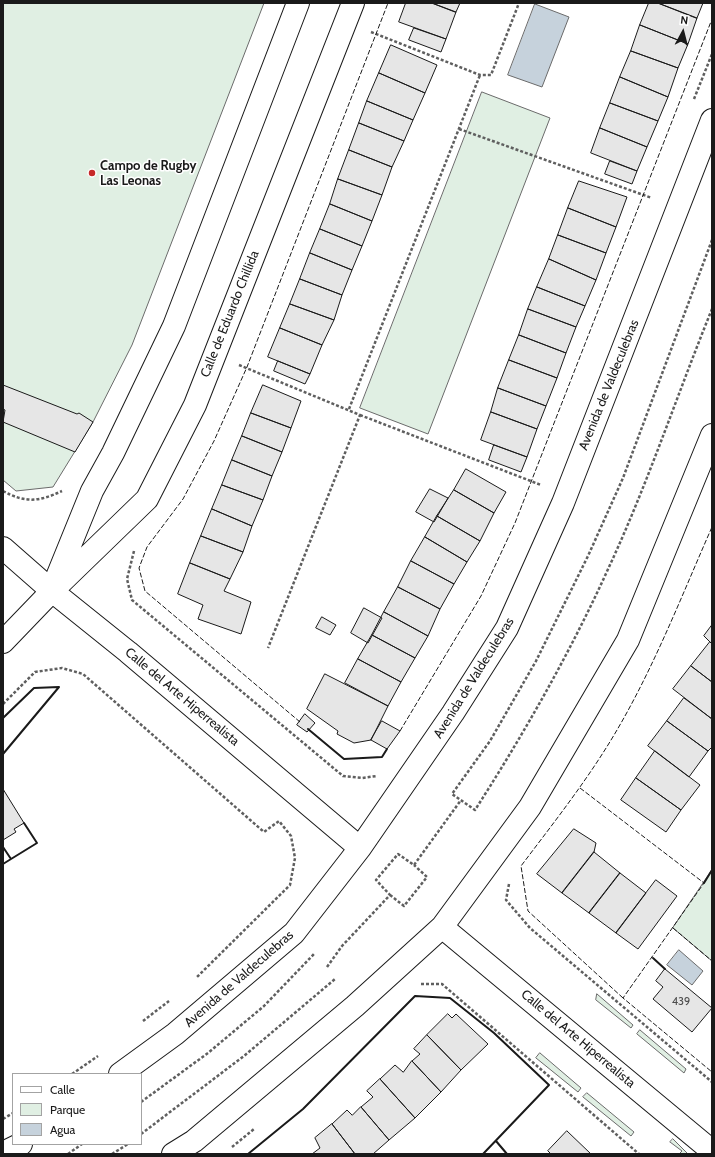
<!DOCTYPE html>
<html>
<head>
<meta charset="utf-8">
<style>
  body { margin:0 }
  #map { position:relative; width:715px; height:1157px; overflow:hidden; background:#fff; font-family:Cabin,sans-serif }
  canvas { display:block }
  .frame { position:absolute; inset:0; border:4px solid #1a1a1a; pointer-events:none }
  .legend { position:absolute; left:12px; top:1073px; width:130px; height:72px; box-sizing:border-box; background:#fff; border:1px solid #a3a3a3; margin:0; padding:5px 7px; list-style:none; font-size:12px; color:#1a1a1a }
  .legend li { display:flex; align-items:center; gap:8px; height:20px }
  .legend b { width:20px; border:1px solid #a3a3a3 }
  .north { position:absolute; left:663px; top:12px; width:40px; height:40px; -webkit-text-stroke:3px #fff; paint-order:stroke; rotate:7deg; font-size:11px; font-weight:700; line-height:16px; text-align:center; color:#1a1a1a }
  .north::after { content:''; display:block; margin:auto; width:14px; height:18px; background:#1a1a1a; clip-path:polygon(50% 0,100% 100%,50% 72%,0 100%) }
</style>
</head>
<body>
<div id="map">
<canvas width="715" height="1157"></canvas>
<div class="frame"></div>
<ul class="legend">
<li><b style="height:5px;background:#fff"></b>Calle</li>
<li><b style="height:11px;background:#e0efe3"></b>Parque</li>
<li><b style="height:11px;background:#c6d2dc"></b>Agua</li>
</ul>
<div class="north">N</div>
</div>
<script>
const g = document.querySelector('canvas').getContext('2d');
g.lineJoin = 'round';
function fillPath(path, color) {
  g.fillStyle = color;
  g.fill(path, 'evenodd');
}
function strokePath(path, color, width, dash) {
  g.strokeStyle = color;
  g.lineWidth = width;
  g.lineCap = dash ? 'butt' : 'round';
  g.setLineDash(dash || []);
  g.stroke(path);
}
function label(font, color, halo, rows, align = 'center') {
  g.font = font + ' Cabin,sans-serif';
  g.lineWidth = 3;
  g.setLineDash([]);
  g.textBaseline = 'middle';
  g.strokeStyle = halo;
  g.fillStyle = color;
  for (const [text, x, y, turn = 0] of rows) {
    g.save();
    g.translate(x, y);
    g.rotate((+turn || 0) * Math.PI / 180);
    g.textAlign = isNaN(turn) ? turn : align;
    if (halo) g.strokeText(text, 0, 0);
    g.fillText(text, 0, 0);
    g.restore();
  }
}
const green = new Path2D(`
  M3,3H264L132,345L93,422L53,487L16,491L3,480Z
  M482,92L550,118L428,434L360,408Z
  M712,870V961L673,928Z
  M597,994L633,1025L631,1028L596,1000Z
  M640,1030L686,1069L684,1073L637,1034Z
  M540,1053L581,1088L578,1092L536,1058Z
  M587,1093L634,1132L631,1136L583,1097Z
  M673,1139L688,1154H679L682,1151L670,1142Z`);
fillPath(green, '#e0efe3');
strokePath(green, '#6a6a6a', 1);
const water = new Path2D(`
  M535,4L569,17L542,87L508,75Z
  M679,950L703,971L692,985L667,965Z`);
fillPath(water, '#c6d2dc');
strokePath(water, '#6a6a6a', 1);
const building = new Path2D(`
  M406,3H432L456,12L446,39L399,22Z
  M432,3H460L456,12Z
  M649,3H658L697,18L688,44L640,25Z
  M658,3H703L697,18Z
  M640,25L688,44L678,68L631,51Z
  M414,28L446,39L441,52L409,40Z
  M391,45L437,65L425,93L379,73Z
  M631,51L678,68L668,97L620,77Z
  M379,73L425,93L413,120L367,101Z
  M620,77L668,97L658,121L610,103Z
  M367,101L413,120L404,141L359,123Z
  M610,103L658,121L647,147L600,128Z
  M359,123L404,141L392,167L349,150Z
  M600,128L647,147L637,171L591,153Z
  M349,150L392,167L382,195L338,179Z
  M610,161L637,171L632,184L605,174Z
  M338,179L382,195L372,221L330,204Z
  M579,181L627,197L616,227L568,208Z
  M330,204L372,221L362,246L320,229Z
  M568,208L616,227L606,253L558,235Z
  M320,229L362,246L352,270L310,253Z
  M558,235L606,253L596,280L549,259Z
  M310,253L352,270L342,295L300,279Z
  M549,259L596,280L585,306L537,287Z
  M300,279L342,295L334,320L290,304Z
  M537,287L585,306L576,327L528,309Z
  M290,304L334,320L322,345L280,328Z
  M528,309L576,327L566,353L519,335Z
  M280,328L322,345L310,374L268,357Z
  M519,335L566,353L557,378L509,360Z
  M509,360L557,378L546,406L498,388Z
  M278,361L310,374L305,384L274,371Z
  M3,385L77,414L79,413L93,422L75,452L3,422L5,410L3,409Z
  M263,385L301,401L291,428L251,413Z
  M498,388L546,406L537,429L491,412Z
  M491,412L537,429L527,457L481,440Z
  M251,413L291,428L282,452L242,436Z
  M242,436L282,452L272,476L232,460Z
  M494,445L527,457L521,472L489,460Z
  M232,460L272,476L263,500L222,485Z
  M466,469L506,492L494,513L454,490Z
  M222,485L263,500L252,526L212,509Z
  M430,489L448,498L434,522L416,512Z
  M454,490L494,513L480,541L437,516Z
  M212,509L252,526L243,552L201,536Z
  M437,516L480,541L467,562L425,537Z
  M201,536L243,552L230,579L190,563Z
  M425,537L467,562L454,584L411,561Z
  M411,561L454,584L440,609L398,587Z
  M190,563L230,579L224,591L251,602L241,634L198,619L203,605L178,594Z
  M398,587L440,609L428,636L384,612Z
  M364,608L382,618L368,643L351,633Z
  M384,612L428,636L415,658L372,635Z
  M322,617L336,625L330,635L316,628Z
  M712,625V644L704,636Z
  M372,635L415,658L401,682L358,659Z
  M710,642L712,644V682L691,666Z
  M358,659L401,682L388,706L345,683Z
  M691,666L712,682V719L673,689Z
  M325,674L388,706L371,740L354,743L337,734L338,731L307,709Z
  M684,698L712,719V747L708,751L667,721Z
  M305,714L315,723L307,732L297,725Z
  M382,721L400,731L387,749L371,740Z
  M667,721L708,751L689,777L648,746Z
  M655,751L700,785L681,810L636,778Z
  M636,778L681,810L666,832L621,800Z
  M3,789L24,823L14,829L16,832L3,840Z
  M574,829L596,843L594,852L562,893L537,874Z
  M594,852L620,873L589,913L562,893Z
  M620,873L646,893L616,933L589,913Z
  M656,880L677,896L638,949L616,933Z
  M665,969L712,1008L692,1032L653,999L663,987L656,981Z
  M448,1014L452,1018L456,1014L488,1044L461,1070L427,1035Z
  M427,1035L461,1070L441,1092L412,1061L420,1054L414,1049Z
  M412,1061L441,1092L415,1118L380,1079L395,1065L403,1072Z
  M380,1079L415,1118L389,1140L361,1107L373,1097L367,1091Z
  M361,1107L389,1140L373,1154H355L332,1124L347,1110L352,1115Z
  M332,1124L355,1154H312L320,1148L315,1138Z
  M567,1131L591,1154H551L548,1151Z`);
fillPath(building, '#e6e6e6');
strokePath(building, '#1a1a1a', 1);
const street = new Path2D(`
  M3,548L52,591L128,652L360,848
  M55,582L92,491L113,453L174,326L298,3
  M3,642L52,591L147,499L195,405L353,3
  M442,927L712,1151
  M120,1074L175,1034L294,933L360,848L453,713L507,628L563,503L712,120
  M3,1153L21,1144
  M173,1154L194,1141L355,1006L442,927L530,807L628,640L712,435`);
strokePath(street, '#1a1a1a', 24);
strokePath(new Path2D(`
  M371,32L480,75H491L519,3
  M694,99L712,54
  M459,129L652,198
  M712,240L623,478L588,556L536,661L490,741L452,794L475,810C525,732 571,651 609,567C648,483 677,395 712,309
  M239,365L360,415L268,648
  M349,409L480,75
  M360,415L541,485
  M3,491C25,503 39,502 62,491
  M134,551L127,579L132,600L343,776L362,778L377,776
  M3,704L35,672L62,668L83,674L264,832L279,821L291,836L295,858L290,885L196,978
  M509,884L506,900L530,928L712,1082
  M390,895L404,906L427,877L414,865
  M327,967L342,946L390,895L376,880L398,854L414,865L461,800
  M421,984H442L639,1154
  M143,1021L169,1001
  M72,1074L98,1056
  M141,1102L208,1053L264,1006L314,954
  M3,1119L13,1113
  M141,1134L244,1056L335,979
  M232,1147L254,1129
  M68,1154L82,1144
  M112,1154L128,1144`), '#5f5f5f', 2.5, [3, 2]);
strokePath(street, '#fff', 22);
strokePath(new Path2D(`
  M300,722L145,591L139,568L147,547L183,499L214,441L247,367L388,3
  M400,731L481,596L515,523L712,19
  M580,788L704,883L623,998L712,1072
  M673,928L712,961
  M623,998L528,911L521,866C555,821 589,778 617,730C655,665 682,595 712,527`), '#1a1a1a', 1, [5, 2]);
strokePath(new Path2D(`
  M3,718L34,688L59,687L3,754
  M308,729L344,759L382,757L387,749
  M3,847L11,859L37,843L24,823
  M3,864L11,859
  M704,883L712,870
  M653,958L665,969
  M496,1141L507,1154
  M248,1154L303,1109L415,996L450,998L494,1033L549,1085L483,1154`), '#1a1a1a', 2);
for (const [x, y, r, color] of [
  [92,173,4,"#c62828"]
]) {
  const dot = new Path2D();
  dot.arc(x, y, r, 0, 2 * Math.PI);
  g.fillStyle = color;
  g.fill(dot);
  strokePath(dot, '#fff', 1.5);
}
label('11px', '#4d4d4d', null, [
  ["439",681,1002]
]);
label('bold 13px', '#1a1a1a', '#fff', [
  ["Campo de Rugby",100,166],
  ["Las Leonas",100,181]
], 'left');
label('13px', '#1a1a1a', '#fff', [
  ["Calle de Eduardo Chillida",230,314,-68],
  ["Avenida de Valdeculebras",609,385,-68],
  ["Avenida de Valdeculebras",474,678,-58],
  ["Calle del Arte Hiperrealista",182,697,40],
  ["Avenida de Valdeculebras",239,979,-41],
  ["Calle del Arte Hiperrealista",578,1039,40]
]);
</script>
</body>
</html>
